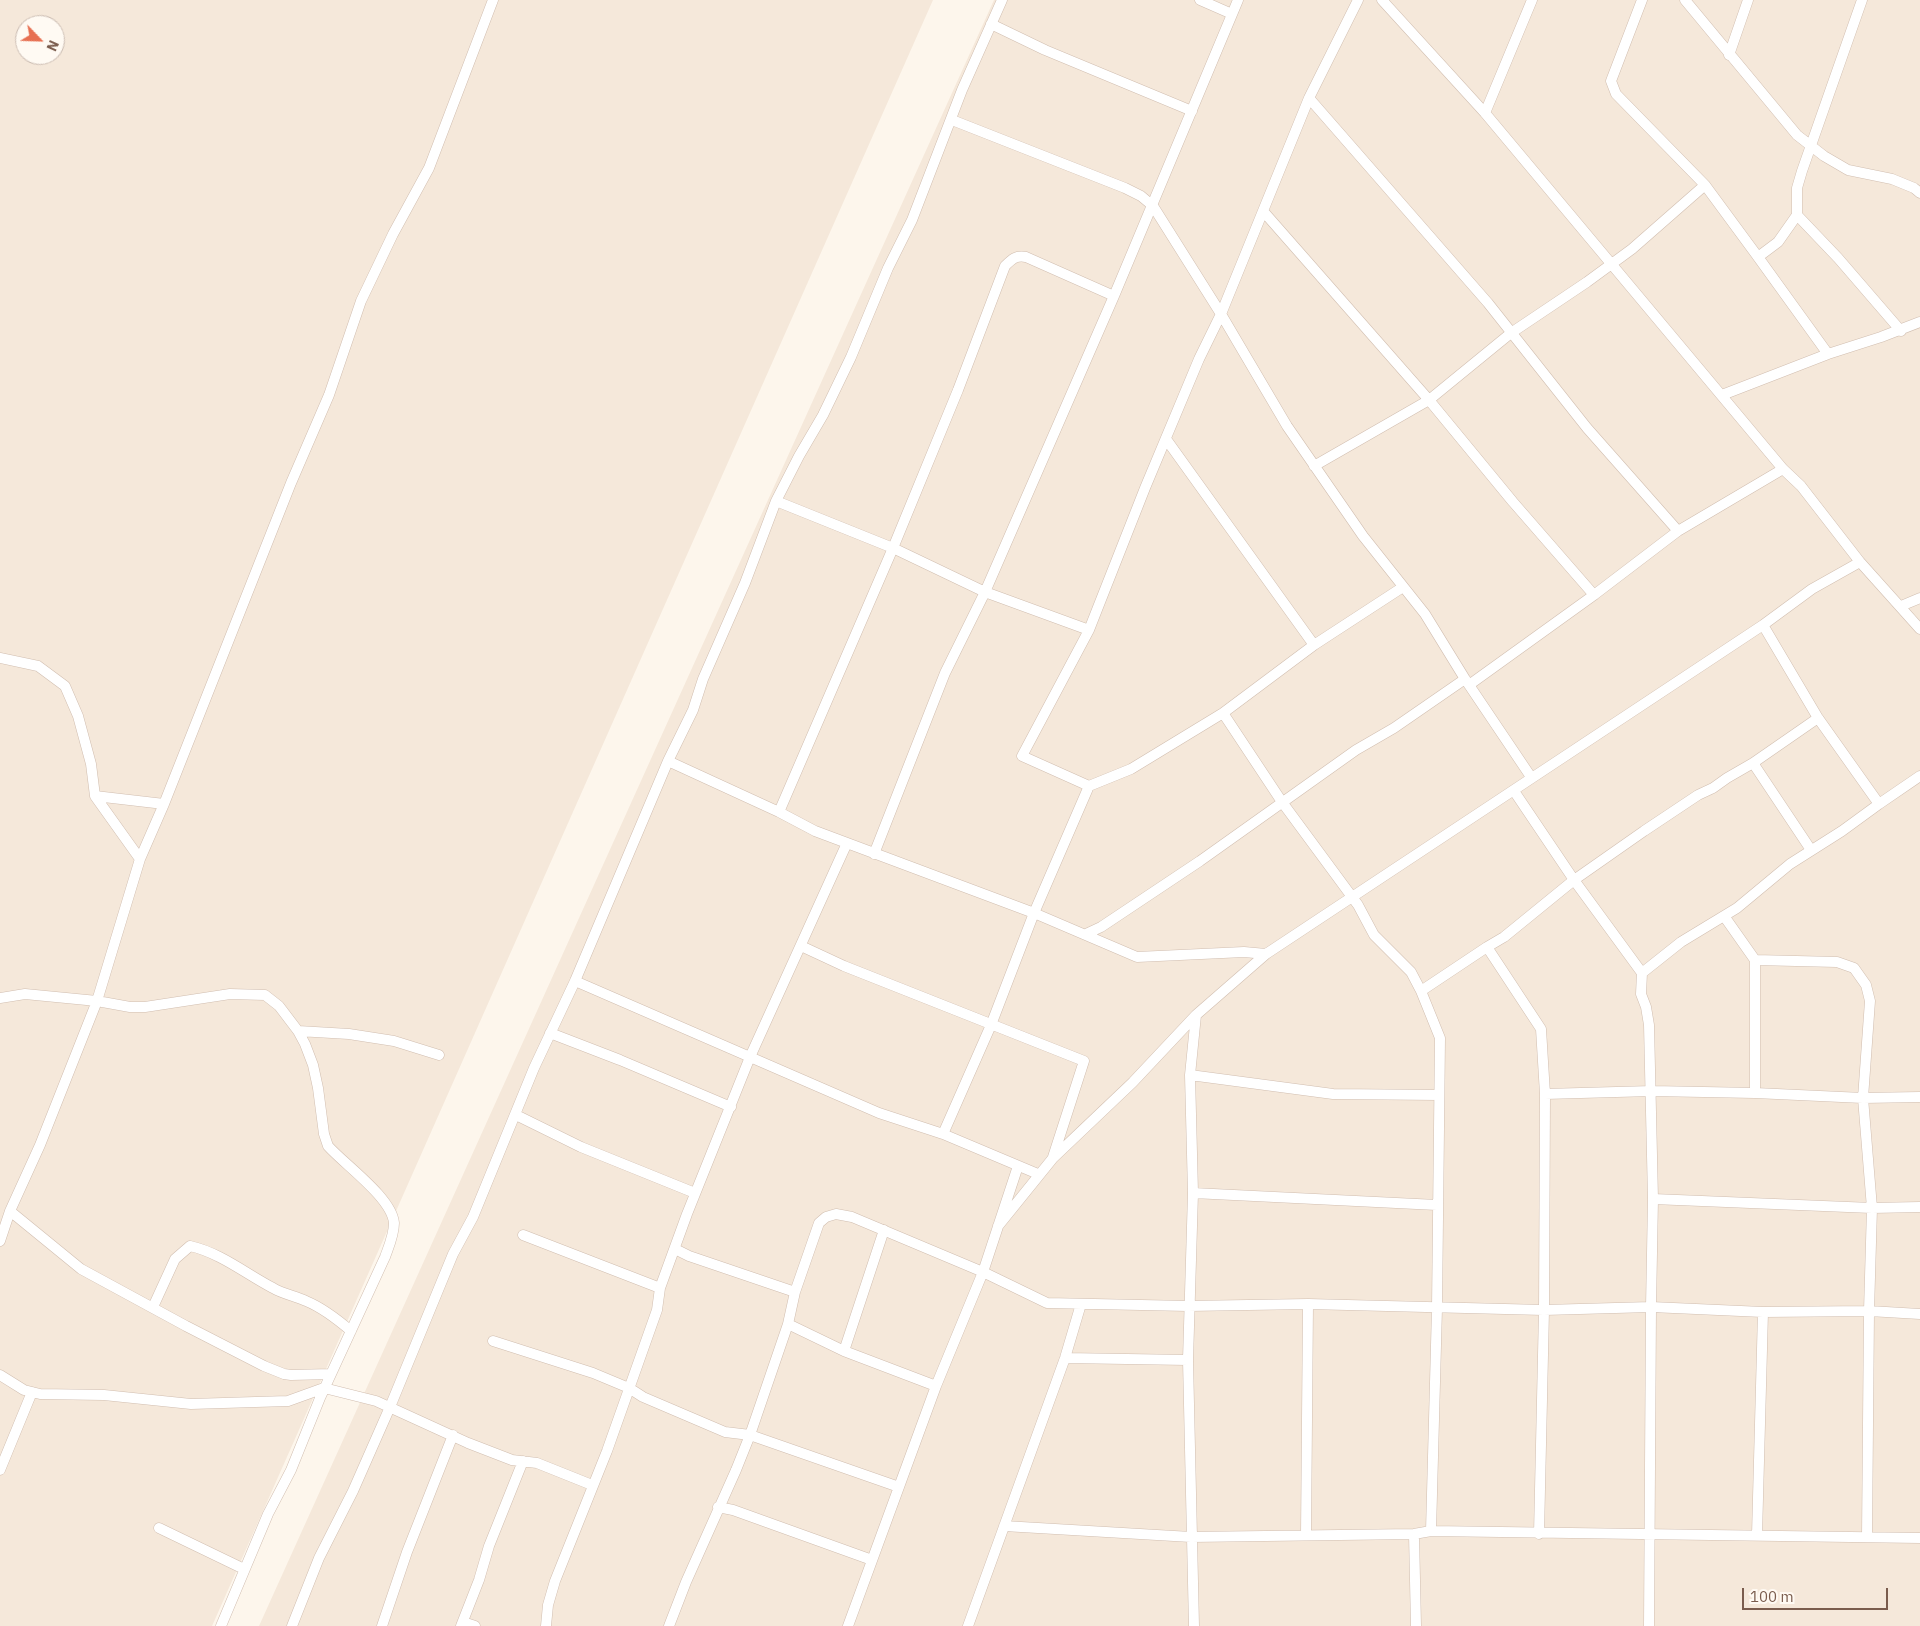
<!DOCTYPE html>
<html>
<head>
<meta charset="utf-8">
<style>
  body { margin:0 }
  #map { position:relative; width:1920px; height:1626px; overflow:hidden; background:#fdf6ec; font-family:"IBM Plex Sans",sans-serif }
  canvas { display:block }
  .north { position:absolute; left:15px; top:15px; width:50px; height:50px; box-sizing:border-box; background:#fffaf3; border:1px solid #cabbb1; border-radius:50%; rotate:114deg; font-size:14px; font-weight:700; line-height:20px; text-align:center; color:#7a5c4d }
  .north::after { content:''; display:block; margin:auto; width:18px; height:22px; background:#e76f51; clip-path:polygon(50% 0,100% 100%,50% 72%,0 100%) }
  .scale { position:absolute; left:1742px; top:1588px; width:146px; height:22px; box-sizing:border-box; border:2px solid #7a5c4d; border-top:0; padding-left:6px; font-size:15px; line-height:18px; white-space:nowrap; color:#7a5c4d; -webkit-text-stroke:4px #fffaf3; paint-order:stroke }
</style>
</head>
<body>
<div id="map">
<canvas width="1920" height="1626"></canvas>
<div class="north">N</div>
<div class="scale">100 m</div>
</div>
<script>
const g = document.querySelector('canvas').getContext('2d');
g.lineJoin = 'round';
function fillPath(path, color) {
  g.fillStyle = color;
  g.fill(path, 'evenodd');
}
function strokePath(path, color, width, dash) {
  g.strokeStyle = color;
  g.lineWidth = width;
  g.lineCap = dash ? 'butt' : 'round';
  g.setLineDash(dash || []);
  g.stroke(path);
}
fillPath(new Path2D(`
  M0,0H933L212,1626H0ZM25,25H55V55H25Z
  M994,0H1920V1626H259Z`), '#f5e8da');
const street = new Path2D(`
  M1200,0L1232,14
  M1382,0L1485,113L1783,469L1801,486L1860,562L1920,629
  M1685,0L1797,135L1824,156L1848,170L1892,179L1914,188L1920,193
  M991,24L1045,50L1192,111
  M1729,55L1748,0
  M1309,98L1488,303L1587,428L1678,531
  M1485,113L1532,0
  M952,120L1125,188L1141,196L1153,206L1221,314L1287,426L1363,536L1425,614L1465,679L1531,777
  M1705,185L1758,257L1778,242L1797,215V188L1802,171L1862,0
  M1263,211L1429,400L1513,502L1594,595L1469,685
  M1797,215L1838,258L1901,331
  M1758,257L1828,354
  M1722,395L1828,354L1881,337L1920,322
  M1166,439L1314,645
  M1314,466L1429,400L1511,333L1587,282L1632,249L1705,185L1616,94L1611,81L1642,0
  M776,501L893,548L985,592L1089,630
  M1594,595L1678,531L1783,469
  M1901,606L1920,598
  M1763,625L1818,718L1879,804L1920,776
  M0,658L38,666L65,686L78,716L91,764L95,796L140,859
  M1223,713L1282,802L1358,905L1374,935L1411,972L1421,991L1440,1038L1437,1308L1431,1531
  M668,761L779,812L815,831L1034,913L1137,957L1244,952L1266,954
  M1753,763L1811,850
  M1089,786L1131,769L1223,713L1314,645L1403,587
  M1514,791L1574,880L1642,973L1641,994L1646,1007L1649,1025L1653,1199L1651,1307L1649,1626
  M95,796L164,804
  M779,812L893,548L958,390L1005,266C1012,259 1016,255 1026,257L1114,296
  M874,854L945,673L985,592L1114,296L1238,0
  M1724,916L1755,960V1093
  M1086,934L1101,927L1200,861L1356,750L1394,728L1465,679
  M801,946L844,966L1084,1061L1053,1157
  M1487,947L1541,1029L1545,1094L1544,1310L1539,1534
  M1755,960L1837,962L1854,968L1866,985L1870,1001L1863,1098L1872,1208L1869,1311L1867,1537
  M1642,973L1681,942L1737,908L1790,864L1842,831L1879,804
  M575,981L879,1113L943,1134L1038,1174
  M1421,991L1487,947L1504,937L1574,880L1644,831L1698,795L1713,788L1727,778L1753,763L1818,718
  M0,998L25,994L97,1001L130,1007H145L230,994L265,995L279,1006L298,1031L305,1044L313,1065L318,1088L324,1134L328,1146C345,1165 392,1198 394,1223C394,1235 389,1246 385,1257L320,1398L291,1470L268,1514L221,1626
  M298,1031L349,1034L394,1041L439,1055
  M550,1033L620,1060L731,1107
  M1190,1075L1333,1094L1439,1095
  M1545,1094L1652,1091L1755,1093L1863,1098L1920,1097
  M516,1115L581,1147L695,1193
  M943,1134L991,1025L1034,913L1089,786L1022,756L1089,630L1145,488L1199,359L1221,314L1309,98L1358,0
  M1193,1193L1437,1205
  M1653,1199L1872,1208L1920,1207
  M10,1211L81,1269L186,1326L264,1366L284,1374L291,1375L331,1374
  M998,1226L1053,1158L1133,1082L1196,1015L1266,954L1763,625L1812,589L1860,562
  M523,1235L660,1288
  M0,1241L10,1211L40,1145L97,1001L140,859L164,804L291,483L329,395L361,301L393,234L429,168L493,0
  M675,1249L689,1256L795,1292
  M153,1307L175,1259L190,1246C221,1253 246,1274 273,1288C283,1294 295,1296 306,1301C323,1308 337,1319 351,1331
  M788,1324L844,1351L936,1386
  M493,1341L593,1373L629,1388L643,1397L725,1432L750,1435L899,1487
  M844,1351L884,1230
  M1065,1358L1188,1360
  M0,1375L24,1390L40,1394L104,1395L191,1404L288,1401L324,1388L376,1401L468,1443L512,1460L537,1463L592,1485
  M0,1470L32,1392
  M718,1507L733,1510L872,1560
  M1004,1526L1191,1537L1414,1534L1431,1531L1920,1538
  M159,1528L244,1569
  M1414,1534L1416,1626
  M1306,1535L1308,1304
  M1757,1535L1763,1312
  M463,1622L475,1626
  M292,1626L319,1558L353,1491L390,1407L453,1254L473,1217L534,1068L575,981L668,761L693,710L703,679L745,583L776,501L799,456L823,415L851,357L888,268L912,220L962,90L1002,0
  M382,1626L407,1552L453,1435
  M461,1626L479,1580L489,1546L523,1461
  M546,1626L548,1605L555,1581L607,1451L657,1310L660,1288L687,1214L750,1057L847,843
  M669,1626L686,1582L736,1470L750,1435L788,1324L795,1292L819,1223L826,1217L836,1214L852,1217L983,1272L1047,1303L1188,1306L1308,1304L1544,1310L1651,1307L1763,1312L1869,1311L1920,1314
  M848,1626L936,1386L983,1272L1018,1166
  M968,1626L1065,1358L1081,1304
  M1194,1626L1188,1360L1193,1193L1190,1075L1196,1015`);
strokePath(street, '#d1beb0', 11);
strokePath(street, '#fff', 10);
</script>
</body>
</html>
